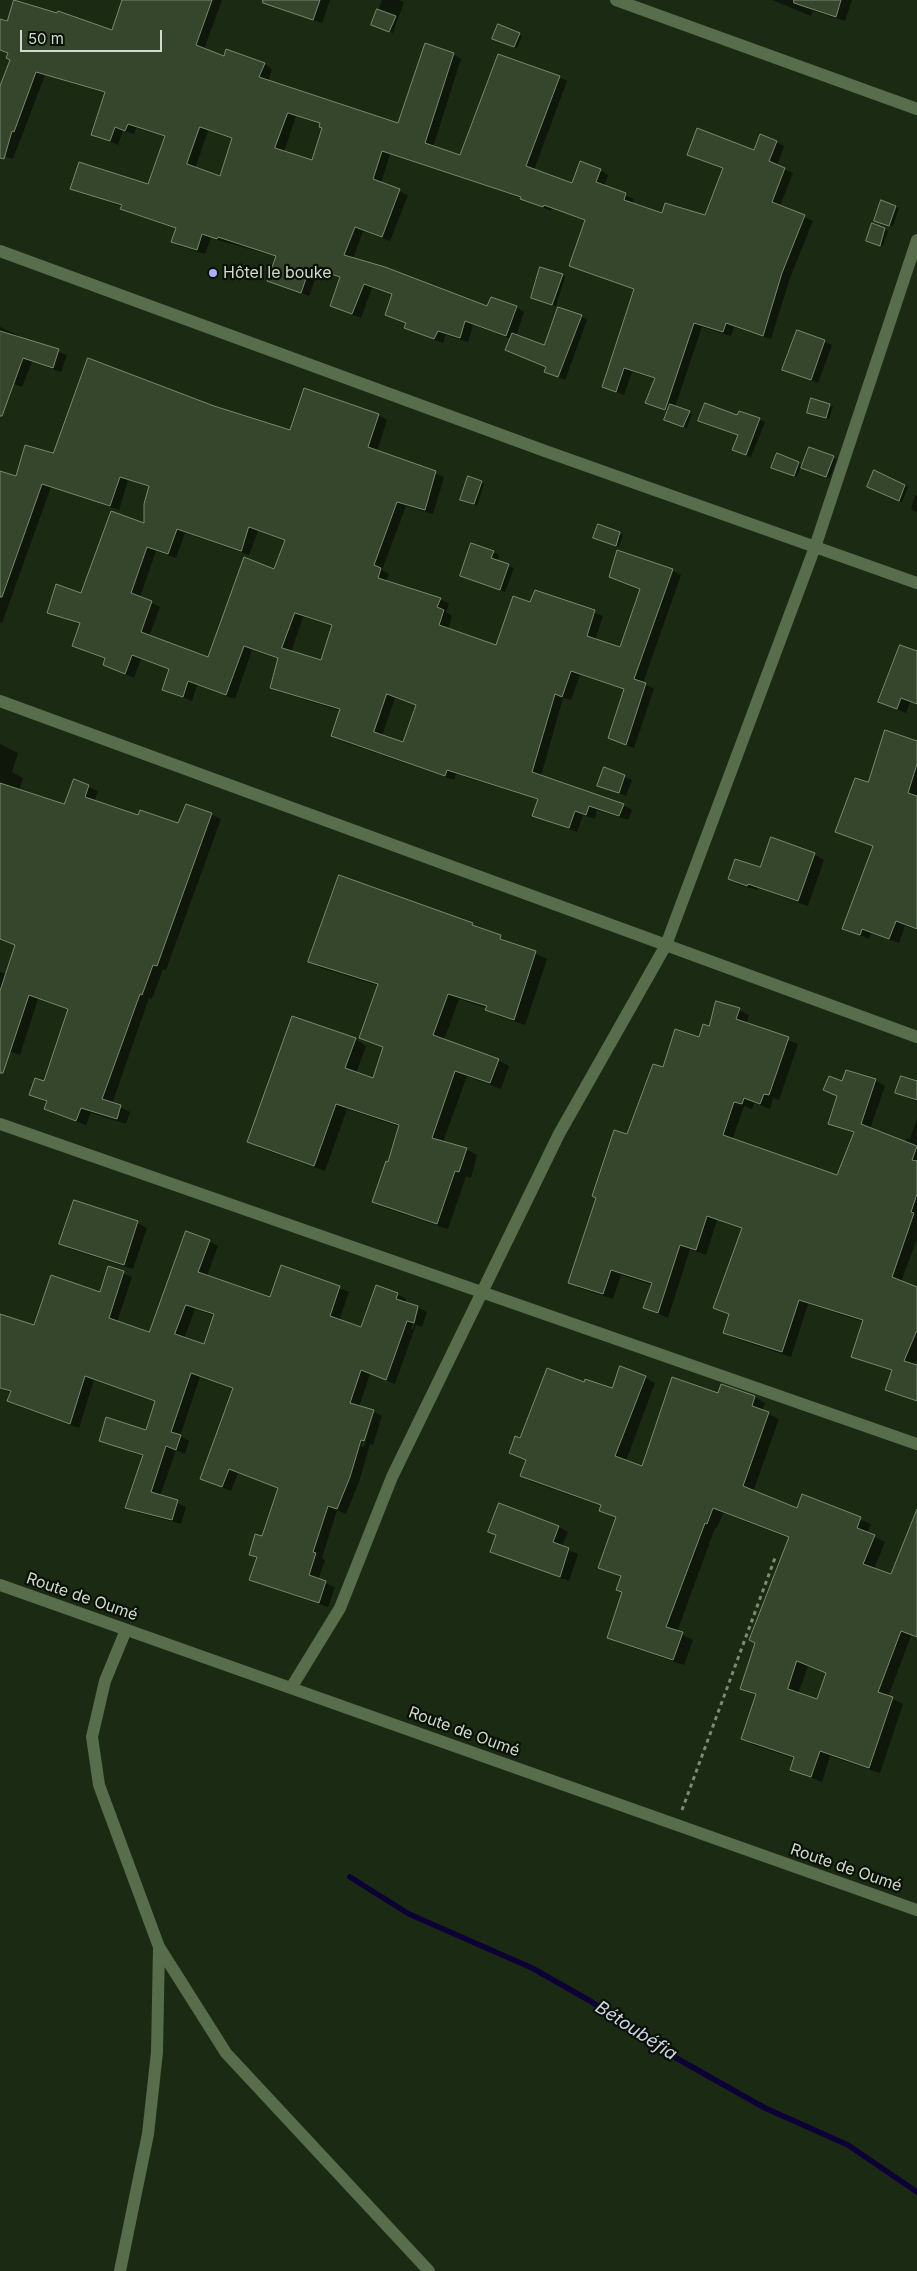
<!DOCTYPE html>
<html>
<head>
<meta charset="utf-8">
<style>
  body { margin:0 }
  #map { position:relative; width:917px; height:2271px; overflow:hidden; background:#1b2b13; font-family:Inter,sans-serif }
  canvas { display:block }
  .scale { position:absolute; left:20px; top:30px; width:142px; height:22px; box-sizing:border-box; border:2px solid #d0dbcb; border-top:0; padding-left:6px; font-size:15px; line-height:18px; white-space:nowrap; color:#d0dbcb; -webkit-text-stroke:4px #0a1107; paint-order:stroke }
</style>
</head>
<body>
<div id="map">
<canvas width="917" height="2271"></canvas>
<div class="scale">50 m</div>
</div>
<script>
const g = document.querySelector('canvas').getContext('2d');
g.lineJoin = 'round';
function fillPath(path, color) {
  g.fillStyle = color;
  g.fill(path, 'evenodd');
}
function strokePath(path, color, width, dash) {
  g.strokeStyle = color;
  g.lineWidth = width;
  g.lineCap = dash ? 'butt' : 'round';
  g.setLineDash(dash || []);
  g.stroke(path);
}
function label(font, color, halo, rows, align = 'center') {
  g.font = font + ' Inter,sans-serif';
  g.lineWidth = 4.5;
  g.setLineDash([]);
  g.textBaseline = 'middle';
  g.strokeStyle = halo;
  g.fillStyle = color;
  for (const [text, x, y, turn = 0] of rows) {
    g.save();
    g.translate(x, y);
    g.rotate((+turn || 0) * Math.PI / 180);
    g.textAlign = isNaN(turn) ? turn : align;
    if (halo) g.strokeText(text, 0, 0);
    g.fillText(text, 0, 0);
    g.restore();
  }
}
fillPath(new Path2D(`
  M15,0L113,31L123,0H222L204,49L225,57L264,64L272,69L268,81L398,124L453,54L461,59L433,147L461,157L559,77L567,81L534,170L573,185L600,170L608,175L604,187L634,199L632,204L663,215L706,217L724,169L688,155L754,151L776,142L784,146L777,166L793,173L780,206L813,221L790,278L771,339L734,327L731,336L702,327L675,407L692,414L687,428L669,421L668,412L647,403L656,379L632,372L624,395L603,386L635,290L571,265L586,221L552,208L551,211L522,198L390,154L381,183L408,195L390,241L363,231L353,259L488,308L516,307L524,312L516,336L545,347L581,316L587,320L565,380L546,372L547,368L513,353L511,339L473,325L468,342L446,335L443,343L414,332L406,328L407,324L386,315L393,295L372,288L361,318L331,306L341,278L318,271L309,296L268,280L277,257L211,238L205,254L180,246L172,241L176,229L130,213L122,209V207L72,188L149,186L166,137L136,128L134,134L123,131L118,145L92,134L106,93L45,75L13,159L0,155V90L11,60L9,54L0,50V20L8,23ZM296,116L321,124L323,128L312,162L284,152ZM208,131L233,139L221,177L195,169Z
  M264,0H330L322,23Z
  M382,0H399L404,2L393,33L373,25Z
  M772,0H852L845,21L813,11L811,16Z
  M519,34L522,36L517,48L497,40Z
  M896,207L899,208L893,226L879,222Z
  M872,225L888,231L883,246L870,242Z
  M562,275L565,277L556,306L535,299Z
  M0,327L20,336L19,338L67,355L61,372L32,362L22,387L0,379Z
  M798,331L832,345L818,383L784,370Z
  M812,400L833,407L829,419L812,414Z
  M214,407L291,431L379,415L387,420L377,451L444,477L433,514L406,506L382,570L389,574L386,582L440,599L449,604L446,612L452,616L448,630L496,647L530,603L535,591L603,616L595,640L621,649L641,590L611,577L672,570L681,575L643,683L654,689L634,748L609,738L625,690L580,675L571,700L563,698L541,776L623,805L632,810L628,820L597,810L595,819L583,815L577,832L534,816L539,800L456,774L454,780L341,741L332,736L341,711L280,692L271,687L279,659L252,650L235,699L197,685L192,701L163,689L170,670L141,659L134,678L104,665L106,659L73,646L81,625L49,612L82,594L146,525L150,487L128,480L119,510L51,487L2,623L0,622V472L16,477L54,455ZM258,531L286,541L275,570L209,658L149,637L160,607L140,597L156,551L176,558L185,533L249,555ZM303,617L333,626L322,661L291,652ZM395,698L417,706L404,744L382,736Z
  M739,412L765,422L751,457L734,450L739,435Z
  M809,449L837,459L830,478L801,466L797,477L776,469L798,463L803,466Z
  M875,471L908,487L902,502L872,488Z
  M481,482L484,484L477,505L465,501Z
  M915,495L917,496V512L911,509Z
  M598,526L623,535L619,547L597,539Z
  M493,552L499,555L497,561L514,568L505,592L461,576Z
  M917,653V705L910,702L906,713L879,701Z
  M917,742V930L905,926L899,943L871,933L869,939L844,928L874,847L837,832L869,784Z
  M0,744L18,753L12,772L23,778L19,791L65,806L74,780L98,791L94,802L139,817L178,824L211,814L221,819L166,970L163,969L152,999L149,998L112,1104L130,1112L126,1124L91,1113L86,1125L55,1114L46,1109L48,1103L30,1095L45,1083L69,1010L38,999L20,1055L0,1048V972L7,974L16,946L0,940Z
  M604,769L632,780L626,796L599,785Z
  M814,854L824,860L808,906L758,888L757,890L739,885L729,879Z
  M339,876L472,925L547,959L525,1025L498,1016L487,1008L459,999L444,1040L498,1060L509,1066L501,1089L467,1076L443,1142L466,1149L477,1155L471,1178L466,1176L448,1229L385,1208L374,1202L389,1163L400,1127L347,1109L325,1171L260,1148L249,1141L355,1039L366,1046L356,1073L374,1079L384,1048L361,1038L379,986L321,968L310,961Z
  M739,1010L749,1015L746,1024L798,1044L779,1100L773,1098L770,1109L754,1103L752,1109L744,1106L732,1140L837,1176L855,1134L830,1123L838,1097L825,1090L843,1083L875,1080L885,1086L870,1129L905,1143L907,1138L910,1139L917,1118V1239L901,1282L917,1288V1359L914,1366L917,1367V1402L887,1390L893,1371L853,1356L864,1322L808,1304L791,1357L734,1338L725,1333L730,1315L715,1308L743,1229L717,1220L706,1255L690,1249L668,1318L645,1308L652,1285L621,1275L613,1299L579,1288L570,1282L627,1136L663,1069L710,1028Z
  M917,1082V1102L897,1093Z
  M137,1223L147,1228L133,1269L70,1249L60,1243Z
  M209,1241L218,1246L207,1276L271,1298L281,1267L349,1292L339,1321L362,1329L397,1294L406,1299L405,1303L418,1307L411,1329H413L419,1308L427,1312L422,1327L416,1325L395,1384L370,1374L359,1407L372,1411L361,1446L364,1447L374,1412L382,1416L373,1445L370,1444L359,1482L346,1514L337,1510L322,1558L325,1560L318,1580L335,1587L328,1607L259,1584L251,1579L258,1559L250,1554L263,1538L279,1488L238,1473L231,1491L201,1479L234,1389L200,1377L180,1436L189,1441L185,1454L176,1450L160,1496L186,1507L181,1524L136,1512L127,1507L144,1457L100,1440L146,1432L156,1402L94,1380L79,1428L18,1406L9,1401L12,1393L0,1389V1315L35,1327L100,1294L109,1268L132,1277L117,1322L149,1334ZM195,1309L215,1316L205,1346L184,1339Z
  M645,1377L655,1383L626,1461L643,1468L718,1395L722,1386L755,1397L765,1403L762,1411L779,1419L753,1492L797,1509L803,1496L871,1524L867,1533L885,1542L874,1569L892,1576L917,1509V1638L911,1636L888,1697L903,1704L880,1773L830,1756L822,1782L791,1769L795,1759L753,1745L743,1739L757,1696L742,1688L789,1538L723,1513L717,1528H715L677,1632L693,1640L684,1665L619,1643L608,1637L623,1593L617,1589L622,1577L600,1567L616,1518L600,1510L602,1506L532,1482L522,1476L527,1461L510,1453L521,1440L584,1384L612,1390ZM808,1666L827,1674L818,1701L798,1694Z
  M559,1527L568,1532L562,1547L578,1554L569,1581L492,1552L497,1536L490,1532Z`), '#0007');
strokePath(new Path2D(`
  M350,1877L409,1914L532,1968L592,2002L646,2041L765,2108L848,2145L917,2192`), '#0c0036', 5.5);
const building = new Path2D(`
  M14,0L57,13L58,11L112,30L122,0H212L196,45L224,56L226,49L265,63L259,77L398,123L425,43L454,53L425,143L460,155L498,54L560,76L526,166L572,183L580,161L601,169L596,182L626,193L624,200L662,213L665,203L705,215L723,168L687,155L697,128L754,150L760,134L777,141L769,161L785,168L772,202L805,215L782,273L763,336L726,323L723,332L694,323L665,410L645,403L655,378L624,368L616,392L602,387L634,289L569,266L585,220L544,205L543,207L520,199L521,197L382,151L373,179L400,189L382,237L355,227L344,255L385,267L487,306L491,297L517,306L506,336L465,321L460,338L438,331L434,339L404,328L406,323L385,315L392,294L364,284L352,314L330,306L340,277L310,267L301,293L267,281L276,256L218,237L217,239L202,234L197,250L171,242L176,228L120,209L122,205L70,189L79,162L148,184L165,136L128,124L125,131L115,127L110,141L91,135L105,92L36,72L14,132L12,131L4,159L0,158V86L10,60L6,58L8,53L0,50V19L7,21ZM288,113L320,123L319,127L322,128L312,160L275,148ZM200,127L232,138L220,176L187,164Z
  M263,0H320L313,20L263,3Z
  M794,0H841L836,17L794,3Z
  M377,9L396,16L389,32L371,25Z
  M498,24L520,33L514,47L492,39Z
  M881,200L896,206L889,226L874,221Z
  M872,223L885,228L880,246L866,241Z
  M540,267L563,274L552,305L531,298Z
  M558,307L582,315L558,377L544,372L546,367L505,350L512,333L544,345Z
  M797,330L825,340L811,380L782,370Z
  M0,331L59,349L53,368L23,358L2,416H0Z
  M88,358L214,406L290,430L304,388L379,414L368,447L436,471L425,510L397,502L374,565L381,568L378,578L441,598L437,607L444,610L439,625L496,645L513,596L530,602L535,590L595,610L587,636L620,647L640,589L609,577L617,550L673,569L634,679L646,683L626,745L608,738L624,689L571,671L562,697L555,694L532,772L624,804L619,816L589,806L586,815L575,811L569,828L532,816L538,799L447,770L445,776L331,736L340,709L270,688L278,658L244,646L226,695L188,681L183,697L162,690L169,669L132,655L125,674L103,665L105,658L72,646L80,623L47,613L56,584L81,593L111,511L144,523V504L149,486L120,477L110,506L42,484L2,597H0V471L16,476L25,445L53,453ZM249,527L285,540L274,569L244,557L208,657L141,632L152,601L131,593L147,547L168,554L177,529L241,551ZM295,613L332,625L321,660L282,648ZM387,694L416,705L403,742L374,732Z
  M811,398L830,404L826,418L807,413Z
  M705,403L737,415L739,411L760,418L746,455L732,450L738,435L698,421Z
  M670,404L690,411L683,427L664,420Z
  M809,447L834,456L826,477L801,468Z
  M777,453L799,462L794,476L771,468Z
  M874,470L905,485L899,501L867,487Z
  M468,476L482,481L474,504L460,500Z
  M598,524L620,532L616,546L593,538Z
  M471,543L494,551L491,558L509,564L500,590L460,576Z
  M900,645L917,651V704L901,698L897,709L878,702Z
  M885,730L917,741V764L908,793L917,796V929L896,921L889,939L862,929L860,935L842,929L873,846L835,832L855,778L868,782Z
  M604,767L625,775L619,793L597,786Z
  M74,779L89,785L85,797L138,815L140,810L178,823L186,804L212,813L157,966L153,965L142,995L140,994L102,1099L121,1105L117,1119L81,1108L76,1121L44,1109L47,1101L29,1095L35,1078L44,1081L68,1009L29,995L3,1073H0V991L15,945L0,939V783L64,804Z
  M771,837L815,853L798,901L748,884L747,886L728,879L735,859L760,867Z
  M339,875L473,923L472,925L501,935L500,939L536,951L514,1020L485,1010L487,1006L448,994L433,1035L499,1059L490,1083L455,1071L432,1138L467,1148L459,1172L455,1171L437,1224L372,1202L386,1161L388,1162L399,1125L336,1104L314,1166L247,1142L292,1016L356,1038L345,1068L373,1078L383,1047L359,1038L378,984L308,962Z
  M716,1001L740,1008L736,1019L789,1037L769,1095L764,1094L760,1104L744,1098L742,1104L734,1102L723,1135L837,1175L854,1132L828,1124L837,1096L823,1090L829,1076L842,1081L846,1070L876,1079L861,1124L917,1146L912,1160L917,1161V1194L911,1212L914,1213L892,1277L917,1287V1330L904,1361L917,1365V1401L885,1390L892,1370L851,1357L863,1320L799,1300L782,1352L723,1333L729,1314L713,1308L742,1228L707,1216L696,1250L680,1245L658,1313L643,1308L652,1283L611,1270L603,1294L568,1283L596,1198L592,1196L614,1130L627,1134L653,1064L663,1067L675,1029L699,1037L703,1024L709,1026Z
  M901,1076L917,1081V1100L895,1093Z
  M74,1200L138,1221L124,1265L59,1244Z
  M186,1231L210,1240L198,1272L270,1297L281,1265L340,1286L330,1316L361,1327L376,1285L398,1293L396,1299L418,1306L414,1323L407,1321L386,1380L361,1370L350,1403L374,1410L364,1441L361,1440L350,1477L337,1509L328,1506L313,1552L316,1553L309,1575L326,1581L319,1603L249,1580L257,1557L249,1555L255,1534L262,1536L278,1488L229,1469L222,1487L200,1479L233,1388L191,1373L171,1432L181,1435L176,1450L166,1446L151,1492L178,1500L172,1520L125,1508L143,1455L99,1441L106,1417L146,1430L155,1401L85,1376L70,1424L7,1401L11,1391L0,1388V1314L34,1325L51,1275L100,1292L108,1266L124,1271L109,1318L149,1332ZM186,1305L214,1314L204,1344L175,1334Z
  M620,1366L646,1376L615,1456L642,1466L672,1377L718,1393L721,1384L755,1396L752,1406L769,1412L743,1486L797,1508L802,1494L861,1517L857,1528L875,1535L863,1564L891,1574L917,1509V1637L901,1631L878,1692L893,1697L869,1768L820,1751L811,1777L790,1770L794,1757L741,1739L756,1694L740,1689L755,1643L749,1640L789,1537L713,1508L707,1524L705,1523L666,1627L683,1632L673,1660L607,1638L622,1592L616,1590L621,1576L598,1568L616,1517L599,1511L601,1505L520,1476L526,1460L509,1453L515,1436L520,1438L547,1368L584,1382L585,1379L612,1388ZM797,1661L826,1673L817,1699L788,1689Z
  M499,1503L559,1526L553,1542L569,1548L560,1577L490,1552L496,1535L488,1532Z`);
fillPath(building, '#35462c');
strokePath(building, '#778a6e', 1);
strokePath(new Path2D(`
  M682,1810L775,1558`), '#7c8a76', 3, [4, 4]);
strokePath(new Path2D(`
  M616,0L917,109
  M0,251L545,451L917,583
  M0,701L917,1037
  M0,1124L917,1444
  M0,1585L917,1910
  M126,1630L105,1681L92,1737L99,1785L159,1947L226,2053L429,2271
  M291,1688L340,1608L392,1477L559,1134L666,945L815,547L917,240
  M120,2271L148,2134L157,2052L159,1947`), '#576d4c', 12);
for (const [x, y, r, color] of [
  [213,273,5,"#adaffb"]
]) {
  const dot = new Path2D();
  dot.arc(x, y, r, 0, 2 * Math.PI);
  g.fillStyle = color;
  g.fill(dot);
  strokePath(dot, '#0a1107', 2);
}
label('16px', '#d0dbcb', '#0a1107', [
  ["Hôtel le bouke",223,273]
], 'left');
label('16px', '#d0dbcb', '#0a1107', [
  ["Route de Oumé",82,1597,19],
  ["Route de Oumé",464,1732,20],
  ["Route de Oumé",846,1868,19]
]);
label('italic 18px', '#d2d4eb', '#0a1107', [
  ["Bétoubéfia",636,2031,33]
]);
</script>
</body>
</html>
